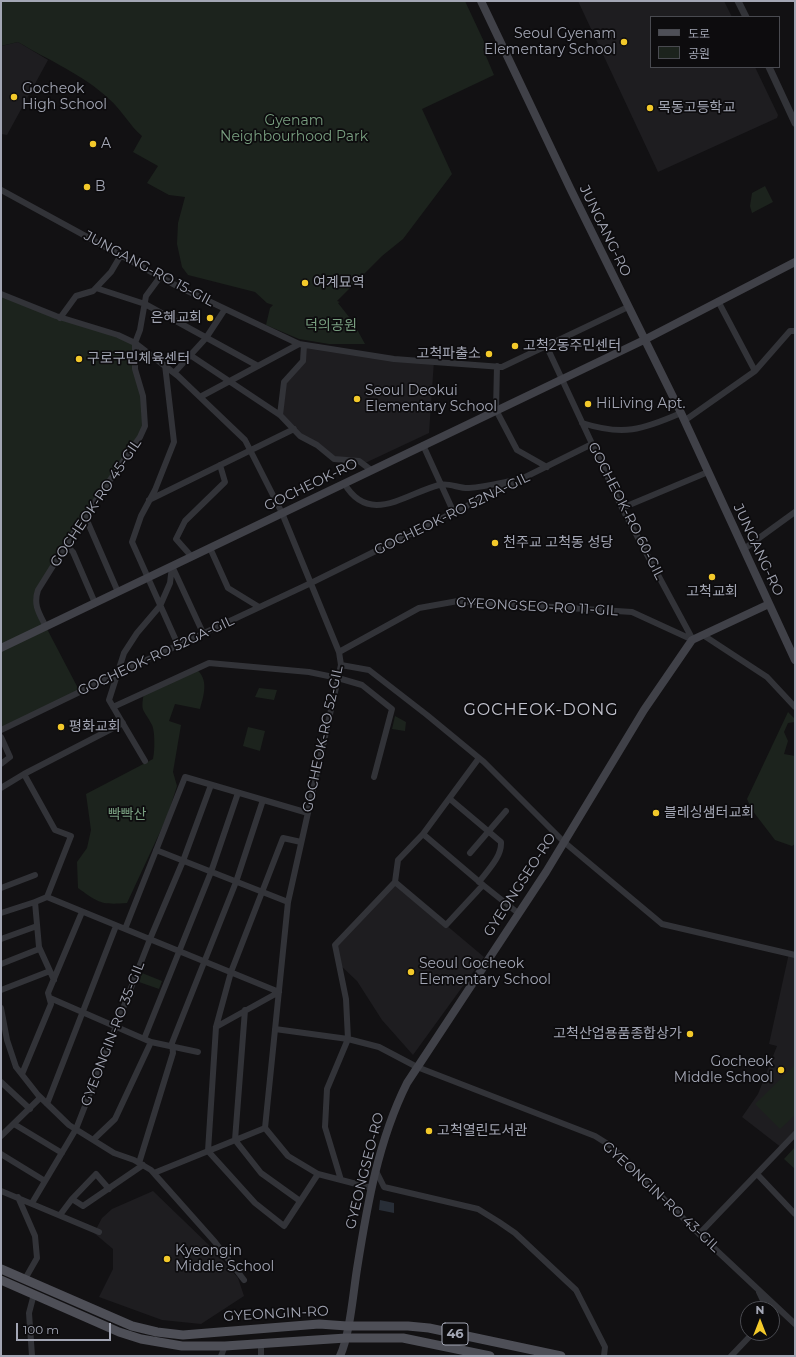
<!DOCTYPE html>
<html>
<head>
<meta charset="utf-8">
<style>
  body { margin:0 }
  #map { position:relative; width:796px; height:1357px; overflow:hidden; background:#121113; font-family:Montserrat,"Noto Sans KR",sans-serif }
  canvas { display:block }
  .frame { position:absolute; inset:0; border:2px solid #a3a6b4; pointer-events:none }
  .legend { position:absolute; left:650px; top:16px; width:130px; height:52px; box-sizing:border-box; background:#0d0c0e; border:1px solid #494a50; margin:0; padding:5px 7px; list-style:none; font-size:12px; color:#a3a6b4 }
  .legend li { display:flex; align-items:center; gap:8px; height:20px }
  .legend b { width:20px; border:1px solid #494a50 }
  .north { position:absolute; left:740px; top:1301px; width:40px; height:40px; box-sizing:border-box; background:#0d0c0e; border:1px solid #494a50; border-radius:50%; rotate:0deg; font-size:11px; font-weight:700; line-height:16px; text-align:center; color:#a3a6b4 }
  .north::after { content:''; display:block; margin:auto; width:14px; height:18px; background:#f3c92a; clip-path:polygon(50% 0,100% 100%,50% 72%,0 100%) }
  .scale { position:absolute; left:16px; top:1323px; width:95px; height:18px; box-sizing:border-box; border:2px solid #a3a6b4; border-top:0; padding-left:5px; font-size:12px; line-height:14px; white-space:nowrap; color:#a3a6b4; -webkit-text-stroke:3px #0d0c0e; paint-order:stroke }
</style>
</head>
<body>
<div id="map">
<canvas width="796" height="1357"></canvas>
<div class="frame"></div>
<ul class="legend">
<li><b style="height:5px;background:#4e4f57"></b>도로</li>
<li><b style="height:11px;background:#1c231d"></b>공원</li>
</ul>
<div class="north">N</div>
<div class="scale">100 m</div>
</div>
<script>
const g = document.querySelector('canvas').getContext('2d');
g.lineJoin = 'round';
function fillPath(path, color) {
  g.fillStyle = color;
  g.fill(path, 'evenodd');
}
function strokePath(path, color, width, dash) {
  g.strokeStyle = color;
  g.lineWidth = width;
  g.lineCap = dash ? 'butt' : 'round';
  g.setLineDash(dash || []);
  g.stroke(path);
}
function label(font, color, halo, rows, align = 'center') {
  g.font = font + ' Montserrat,"Noto Sans KR",sans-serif';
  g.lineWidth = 3.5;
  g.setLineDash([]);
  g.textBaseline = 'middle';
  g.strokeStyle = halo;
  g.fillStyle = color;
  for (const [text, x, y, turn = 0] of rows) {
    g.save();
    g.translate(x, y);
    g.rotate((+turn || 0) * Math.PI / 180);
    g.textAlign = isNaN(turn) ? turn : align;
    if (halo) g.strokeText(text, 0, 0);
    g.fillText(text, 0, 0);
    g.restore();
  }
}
fillPath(new Path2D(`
  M578,1H724L732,17H651V67H755L778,115L777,118L658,172Z
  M18,42L48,60L7,135L1,134V46Z
  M304,345L434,361L429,433L363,464L334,459L300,436L280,415L284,382L303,361Z
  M395,882L484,957L413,1055L382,1020L357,981L339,964L335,945Z
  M789,953L795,955V1134L782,1148L742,1117L758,1094L777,1046L769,1044Z
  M153,1191L211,1247L238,1278L244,1296L201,1324L162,1320L99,1297L113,1269V1249L94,1233L102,1218L112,1209Z`), '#1e1d20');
fillPath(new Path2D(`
  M1,1H465L486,46L483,49L494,75L422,109L452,174L403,239L382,256L337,301L340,302L338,303L353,322L365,344H329L299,339L266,325L270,308L273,305L267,303L255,292L188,275L182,267L177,244L178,223L185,197L169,195L147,183L158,166L133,152L142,136C129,125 122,110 109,99C84,75 48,60 18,42L1,46Z
  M765,186L773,202L752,213L750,206L752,193Z
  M1,294L135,343V369L143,396L145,426L78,526L35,599L46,627L80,692L1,730Z
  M196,669C209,679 204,695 200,709L175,704L169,721L181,725L173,772L177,786L167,817L127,903C101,905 99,903 78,888L77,862L87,848L91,830L86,794L153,759C155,751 155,731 152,725C144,709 140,713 144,693Z
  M259,688L277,690L274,700L255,697Z
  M788,712L795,719V722L788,723L784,732L788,741L784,754L795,756V844L792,846L775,840L752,810L747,799Z
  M395,716L406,722L405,731L392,729Z
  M248,727L265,731L260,751L243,746Z
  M142,973L162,981L159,989L139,982Z
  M795,1065V1115L780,1129L755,1104Z
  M795,1147V1169L784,1159Z`), '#1c231d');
fillPath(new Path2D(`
  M380,1200L394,1203V1213L379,1210Z`), '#282e37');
strokePath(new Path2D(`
  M1,190L177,286L299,344L394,359L502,367L628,307
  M96,288L145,304L258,366
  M1,294L56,316L118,335L135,343L178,376L245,440L282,513L339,652L341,665L288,902L265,1128
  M718,301L755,371
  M60,318L76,296L93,291L111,272L121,255
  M546,345L622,508L693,640
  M190,355L280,415L300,436L317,445L334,459L359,461L371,470
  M165,365L174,442L155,490L141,516L132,542L178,645
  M497,366L496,410L517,450L547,467
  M174,373L206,338L225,309
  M200,397L299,344
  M280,415L284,382L303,361L304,345
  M684,421L755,371L790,331H795
  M582,423C623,436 642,430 681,413
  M423,445L454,513
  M344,483C369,526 405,494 439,485C448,482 460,489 469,488C484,487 500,483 515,480
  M149,500L294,429
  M622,508L708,472
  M85,516L118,592
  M66,545L73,552L95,603
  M210,548L228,588L259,607
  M744,549L795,512
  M192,557L176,539L185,521L225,482L220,465
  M172,566L203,633
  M46,627C39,613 33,605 38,590L78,526L140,437L145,426L143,396L135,369V343L140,330L146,296L160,277
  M703,635L767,677L795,707
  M339,652L419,608L458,601L632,612L693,640
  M341,665L369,670L427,715L484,762L564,842L662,924L795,955
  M113,707L209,663L309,672L338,678L362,685L392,709L374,777
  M1,730L121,672L311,583L592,444
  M1,737L10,757L1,764
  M145,761L109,700L124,653L137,633L160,606L170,583L172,566
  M24,774L55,830L71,836L47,897L279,992
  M1,788L24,774L123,723
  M450,799L501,842C502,857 487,871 479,882
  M423,834L483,885L518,913
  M301,842L283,838L231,972L216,1027L208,1151L255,1203L284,1226L318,1174
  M156,850L288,902
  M470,853L506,811
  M395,882L446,925L483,885
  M1,888L35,875
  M47,897L35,902L39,947L54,980
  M1,913L35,902
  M125,929L185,777L308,813
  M1,939L37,926
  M1,964L39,949
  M1,990L50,971
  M50,998L151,1042L198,1052
  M1,1008L7,1040L16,1067L38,1095L69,1125L114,1153L134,1160L151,1170L215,1242L244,1280
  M245,1010L235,1140L261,1173L300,1201
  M216,1027L279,992
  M275,1029L348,1039L379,1047L417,1067L595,1136L611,1146L699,1234L795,1324
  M144,1039L211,872L238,793
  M22,1074L51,1004L48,993L82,912
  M1,1082L30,1109
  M47,1104L116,926
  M14,1124L62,1153
  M265,1128L288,1156L318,1174L372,1188
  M1,1136L40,1098
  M93,1140L115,1119L151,1042
  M1,1154L45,1181
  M139,1163L173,1053L172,1043L236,882L263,800
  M376,1171L384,1187L478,1209L499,1222L515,1233L576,1290L605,1347L604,1356
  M154,1173L265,1128
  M757,1174L795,1214
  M341,1180L325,1127L327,1089L348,1039L346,999L335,945L395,882L398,860L423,834L479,758
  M1,1191L99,1232
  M18,1197L35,1236L37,1258L25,1279
  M72,1199L83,1206L143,1165
  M32,1203L76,1129L150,939L183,861L211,785
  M60,1215L72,1199L96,1174L109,1189
  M699,1234L795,1134
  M759,1292L767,1309
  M261,1344V1356
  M32,1356L29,1313L34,1294
  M221,1356L225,1346
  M731,1356L753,1333`), '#323338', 6);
strokePath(new Path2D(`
  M738,1L746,17
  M769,67L795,123`), '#323338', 7);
strokePath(new Path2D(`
  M481,1L570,188L681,413L795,660
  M1,648L644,340L795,262
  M340,1356C350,1334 353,1294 357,1269C367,1206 378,1141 407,1083L546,872L644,710L692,640L769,604`), '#404148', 8);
strokePath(new Path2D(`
  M1,1269L132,1326L157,1332L183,1335L319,1324L347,1326H408L429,1328L561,1356
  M1,1280L119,1332L141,1339L182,1346H225L346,1338H403L490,1356`), '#4e4f57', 9);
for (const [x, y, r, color] of [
  [624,42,4,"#f3c92a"],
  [14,97,4,"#f3c92a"],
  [650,108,4,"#f3c92a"],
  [93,144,4,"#f3c92a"],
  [87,187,4,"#f3c92a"],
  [305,283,4,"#f3c92a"],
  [210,318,4,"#f3c92a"],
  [515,346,4,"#f3c92a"],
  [489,354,4,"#f3c92a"],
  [79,359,4,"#f3c92a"],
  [357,399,4,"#f3c92a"],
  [588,404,4,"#f3c92a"],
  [495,543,4,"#f3c92a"],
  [712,577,4,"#f3c92a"],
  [61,727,4,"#f3c92a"],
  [656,813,4,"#f3c92a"],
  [411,972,4,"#f3c92a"],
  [690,1034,4,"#f3c92a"],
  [781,1070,4,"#f3c92a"],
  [429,1131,4,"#f3c92a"],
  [167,1259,4,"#f3c92a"]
]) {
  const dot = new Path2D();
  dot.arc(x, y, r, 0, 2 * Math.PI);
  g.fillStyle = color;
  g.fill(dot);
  strokePath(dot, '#0d0c0e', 1.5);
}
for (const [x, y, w] of [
  [455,1334,26]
]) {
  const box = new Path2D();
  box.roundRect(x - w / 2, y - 11, w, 22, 3);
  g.fillStyle = '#0d0c0e';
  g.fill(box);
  strokePath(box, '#a3a6b4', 1);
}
label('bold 13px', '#a3a6b4', null, [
  ["46",455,1334]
]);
label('14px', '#a3a6b4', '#0d0c0e', [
  ["Seoul Gyenam",616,34,"right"],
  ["Elementary School",616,50,"right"],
  ["Gocheok",22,89],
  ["High School",22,105],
  ["목동고등학교",658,108],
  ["A",101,144],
  ["B",95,187],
  ["여계묘역",313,283],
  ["은혜교회",202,318,"right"],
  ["고척2동주민센터",523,346],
  ["고척파출소",481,354,"right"],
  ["구로구민체육센터",87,359],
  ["Seoul Deokui",365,391],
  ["Elementary School",365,407],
  ["HiLiving Apt.",596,404],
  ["천주교 고척동 성당",503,543],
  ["고척교회",712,592,"center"],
  ["평화교회",69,727],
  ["블레싱샘터교회",664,813],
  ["Seoul Gocheok",419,964],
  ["Elementary School",419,980],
  ["고척산업용품종합상가",682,1034,"right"],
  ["Gocheok",773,1062,"right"],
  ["Middle School",773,1078,"right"],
  ["고척열린도서관",437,1131],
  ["Kyeongin",175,1251],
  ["Middle School",175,1267]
], 'left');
label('14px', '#799f80', '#0d0c0e', [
  ["Gyenam",294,121],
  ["Neighbourhood Park",294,137],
  ["덕의공원",331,326],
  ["빡빡산",127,815]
]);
label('14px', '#a3a6b4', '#0d0c0e', [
  ["JUNGANG-RO",605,231,64],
  ["JUNGANG-RO 15-GIL",149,269,28],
  ["GOCHEOK-RO",311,485,-26],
  ["GOCHEOK-RO 45-GIL",96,503,-56],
  ["GOCHEOK-RO 60-GIL",626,511,63],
  ["GOCHEOK-RO 52NA-GIL",452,514,-26],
  ["JUNGANG-RO",758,550,65],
  ["GYEONGSEO-RO 11-GIL",537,607,3],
  ["GOCHEOK-RO 52GA-GIL",156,656,-25],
  ["GOCHEOK-RO 52-GIL",323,739,-78],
  ["GYEONGSEO-RO",520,885,-57],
  ["GYEONGIN-RO 35-GIL",113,1034,-69],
  ["GYEONGSEO-RO",365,1171,-76],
  ["GYEONGIN-RO 43-GIL",661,1197,43],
  ["GYEONGIN-RO",276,1314,-3]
]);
g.letterSpacing = '1px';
label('16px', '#c4c5d0', '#0d0c0e', [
  ["GOCHEOK-DONG",541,710]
]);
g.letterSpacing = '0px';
</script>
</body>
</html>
